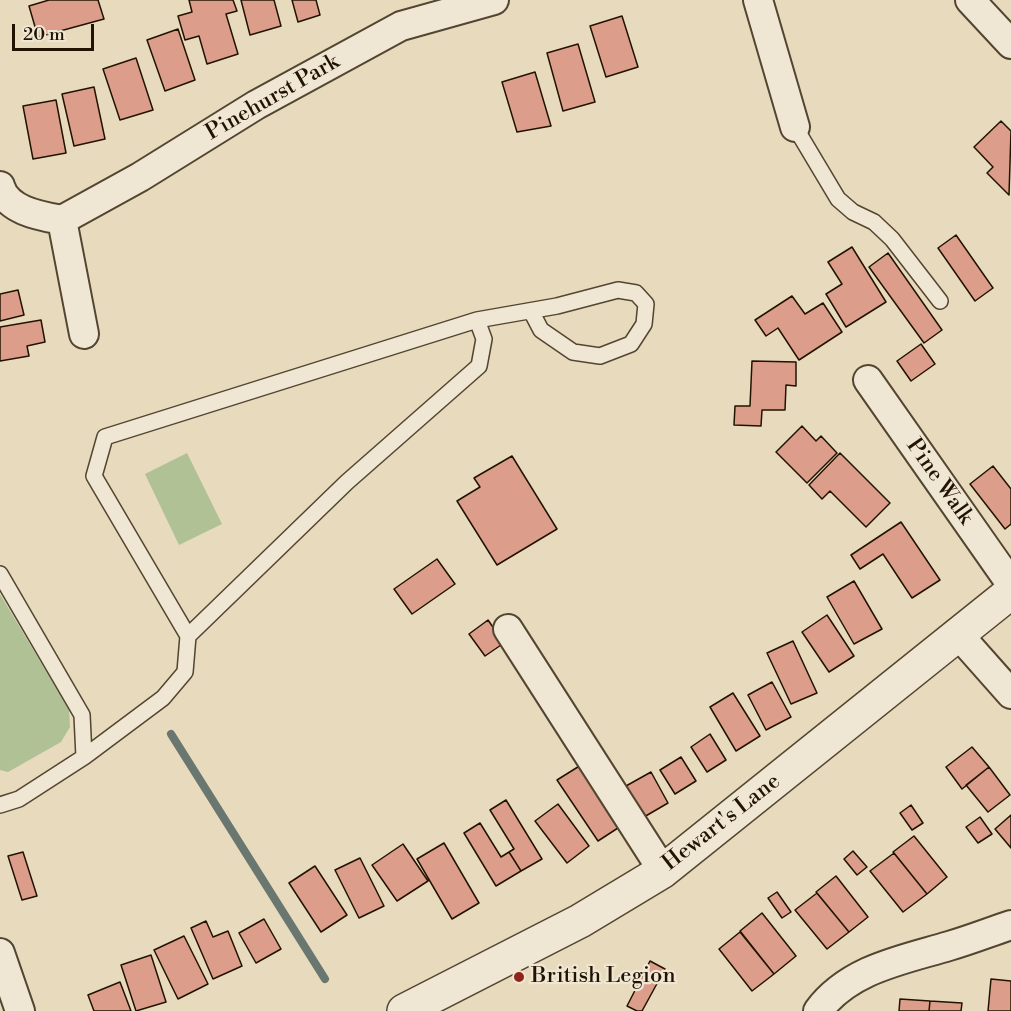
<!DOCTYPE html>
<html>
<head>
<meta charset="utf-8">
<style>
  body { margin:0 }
  #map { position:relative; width:1011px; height:1011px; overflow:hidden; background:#e7dabd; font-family:"Libre Bodoni",serif }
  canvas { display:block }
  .scale { position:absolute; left:12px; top:24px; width:82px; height:27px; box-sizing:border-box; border:3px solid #221301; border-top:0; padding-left:8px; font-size:18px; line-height:21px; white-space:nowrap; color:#221301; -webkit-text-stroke:4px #efe7d4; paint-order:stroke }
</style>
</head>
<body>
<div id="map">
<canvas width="1011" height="1011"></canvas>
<div class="scale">20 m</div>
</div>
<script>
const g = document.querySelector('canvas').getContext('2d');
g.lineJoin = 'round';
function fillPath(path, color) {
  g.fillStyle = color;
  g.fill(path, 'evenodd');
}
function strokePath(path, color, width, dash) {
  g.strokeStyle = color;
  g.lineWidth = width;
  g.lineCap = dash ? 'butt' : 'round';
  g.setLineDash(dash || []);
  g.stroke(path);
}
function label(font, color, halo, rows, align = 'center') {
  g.font = font + ' "Libre Bodoni",serif';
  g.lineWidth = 4.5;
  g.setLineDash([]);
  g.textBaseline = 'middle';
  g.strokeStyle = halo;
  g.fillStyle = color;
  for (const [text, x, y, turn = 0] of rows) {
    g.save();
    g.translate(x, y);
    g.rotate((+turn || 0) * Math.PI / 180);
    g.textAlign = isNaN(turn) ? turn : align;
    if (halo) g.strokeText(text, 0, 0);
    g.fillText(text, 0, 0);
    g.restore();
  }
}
fillPath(new Path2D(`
  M187,453L222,524L179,545L145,474Z
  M0,594L69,710L70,727L61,742L8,772L0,770Z`), '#b0c195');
strokePath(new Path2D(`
  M171,734L325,979`), '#6a7670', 8);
const building = new Path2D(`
  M49,0H98L104,19L38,37L29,6Z
  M189,0H233L237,11L226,14L238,54L207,64L199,36L185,40L178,16L192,12Z
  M241,0H274L281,26L250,35Z
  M292,0H316L320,15L298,22Z
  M622,16L638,67L606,77L590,26Z
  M178,29L195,80L165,91L147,40Z
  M578,44L595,102L563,111L547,53Z
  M136,58L153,110L120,120L103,69Z
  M535,72L551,126L517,132L502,82Z
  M94,87L105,139L74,146L62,94Z
  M56,100L66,153L33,159L23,106Z
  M1001,121L1011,131L1009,195L987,173L993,167L974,147Z
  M956,235L993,288L975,301L938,248Z
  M852,247L886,302L846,327L826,294L842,284L828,262Z
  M888,253L942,330L924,343L869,267Z
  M18,290L24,315L0,321V294Z
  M792,296L805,314L823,303L842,332L799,360L778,328L766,336L755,320Z
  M41,320L45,342L27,346L29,356L0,361V327Z
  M921,344L935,364L911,381L897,361Z
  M752,361L796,362V386L786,385L785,410H762L761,426L734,425L735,406H750Z
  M802,426L816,441L821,436L837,453L807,483L776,452Z
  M840,453L890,503L866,527L830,491L822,499L809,485Z
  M512,456L557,529L497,565L457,501L480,487L474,478Z
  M993,466L1011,489V524L1005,529L970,484Z
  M901,522L940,580L912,598L883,554L860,569L851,555Z
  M437,559L455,584L412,614L394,589Z
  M854,581L882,629L854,644L827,597Z
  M827,615L854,656L829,672L802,632Z
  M488,620L504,643L485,656L469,634Z
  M793,641L817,693L791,704L767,653Z
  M772,682L791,717L766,730L748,695Z
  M733,693L760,736L736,751L710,707Z
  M710,734L726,760L707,772L691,747Z
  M972,747L989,767L962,789L946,767Z
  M681,757L696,781L675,794L660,770Z
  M581,765L621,826L598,841L557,780Z
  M989,767L1010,795L988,812L966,785Z
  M651,772L668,803L644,817L626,786Z
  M506,800L542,859L521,871L509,852L514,849L490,810Z
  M558,804L589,846L567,863L535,821Z
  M911,805L923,823L912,830L900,813Z
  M1011,815V848L995,829Z
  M980,817L992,834L978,843L966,827Z
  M480,823L501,857L509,852L521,871L496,886L464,833Z
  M914,836L947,877L927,894L893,852Z
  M444,843L479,903L452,919L417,859Z
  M403,844L428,881L397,901L372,865Z
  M853,851L867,867L857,875L844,859Z
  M23,852L37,896L22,900L8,856Z
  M894,853L927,894L903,912L870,871Z
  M360,858L384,906L359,918L335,870Z
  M315,866L347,915L321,932L289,883Z
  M836,876L868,917L849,932L816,892Z
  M777,892L791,912L782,918L768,898Z
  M817,893L849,932L827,949L795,910Z
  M762,913L796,956L774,974L740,931Z
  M264,919L281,949L256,963L239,933Z
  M206,921L213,937L228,931L242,966L213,979L191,928Z
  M740,932L774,974L752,991L719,949Z
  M184,936L208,984L178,999L154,950Z
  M151,955L166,1002L136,1011L121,965Z
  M650,961L665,969L642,1011H637L627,1006Z
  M991,979L1011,981V1011H988Z
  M120,982L131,1011H94L88,995Z
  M900,999L930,1001L929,1011H899Z
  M930,1001L962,1003L961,1011H929Z`);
fillPath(building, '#dc9e8b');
strokePath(building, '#221301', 1.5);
const service = new Path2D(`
  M795,127L838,199L853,212L874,222L892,239L940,301
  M477,320L557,306L618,290L636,293L646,304L644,324L631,344L600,356L573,352L541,330L531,311
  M0,574L82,715L84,757L19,799L0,805
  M84,757L163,698L185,672L188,636L94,476L105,437L477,320L484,339L479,366L347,482L188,636`);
const minor = new Path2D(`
  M758,0L795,127
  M970,0L1011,44
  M0,186C7,211 41,216 62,220
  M62,220L140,177L256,105L401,26L494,0
  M62,220L84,334
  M868,380L1011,584
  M508,629L663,871
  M957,633L1011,694
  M0,953L20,1011
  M818,1011C849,969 902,960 949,946C970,940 990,932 1011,925`);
const tertiary = new Path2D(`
  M404,1011L580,921L663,871L1011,592`);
strokePath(service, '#534530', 18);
strokePath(minor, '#534530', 32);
strokePath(tertiary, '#534530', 36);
strokePath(service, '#efe7d4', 15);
strokePath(minor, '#efe7d4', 28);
strokePath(tertiary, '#efe7d4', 33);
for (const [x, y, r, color] of [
  [519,977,6,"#8f2418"]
]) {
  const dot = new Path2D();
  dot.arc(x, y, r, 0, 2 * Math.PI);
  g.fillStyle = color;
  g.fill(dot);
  strokePath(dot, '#efe7d4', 2);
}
label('22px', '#221301', '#efe7d4', [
  ["Pinehurst Park",273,98,-30],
  ["Pine Walk",939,482,55],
  ["Hewart's Lane",722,823,-38]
]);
label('22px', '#221301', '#efe7d4', [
  ["British Legion",531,977]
], 'left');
</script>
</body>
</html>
